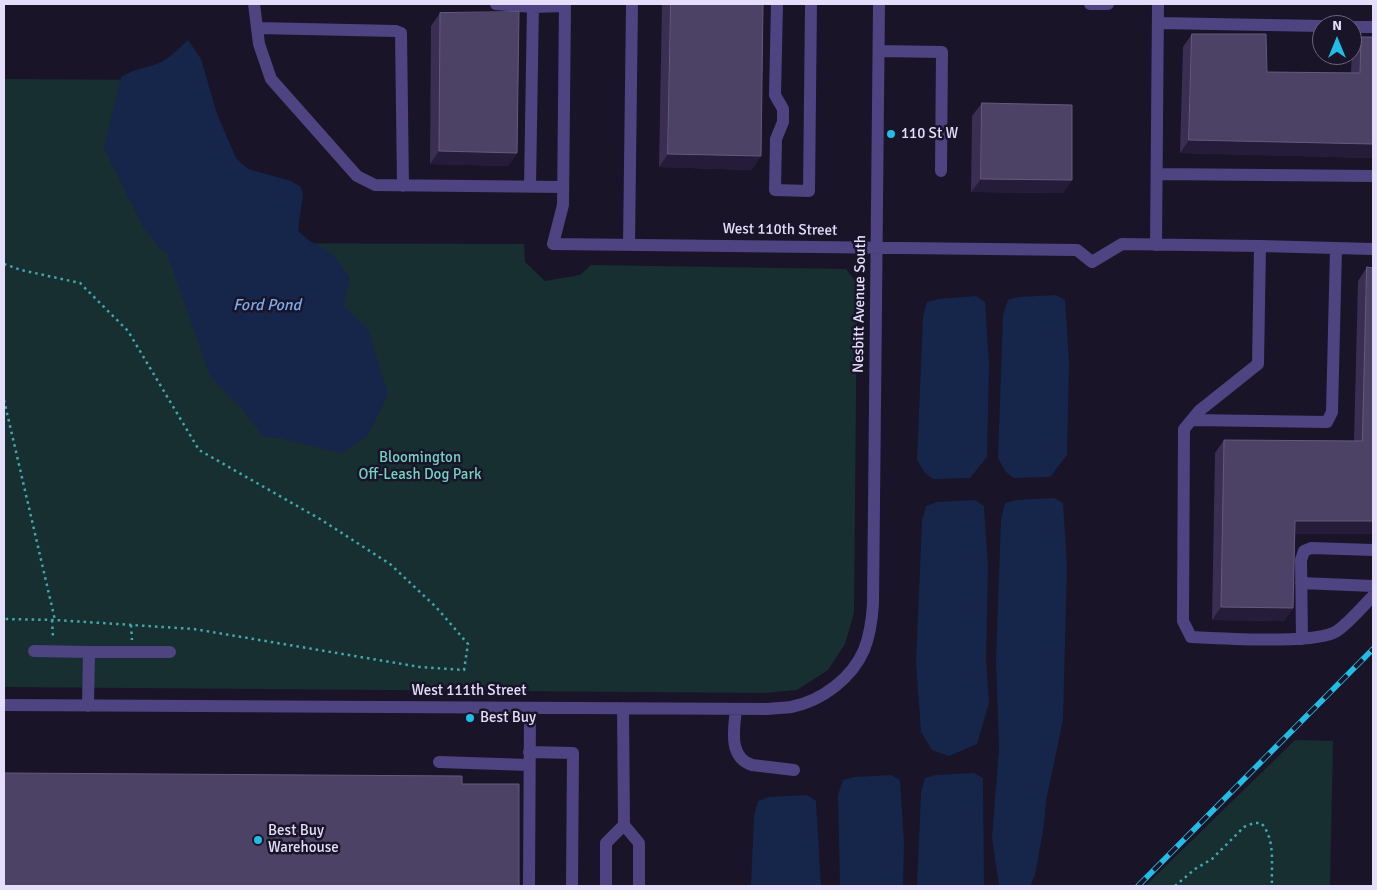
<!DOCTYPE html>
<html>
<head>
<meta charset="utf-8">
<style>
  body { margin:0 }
  #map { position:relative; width:1377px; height:890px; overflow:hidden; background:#191428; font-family:Signika,sans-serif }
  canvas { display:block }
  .frame { position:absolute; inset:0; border:5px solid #e5defb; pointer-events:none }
  .north { position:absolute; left:1312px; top:15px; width:50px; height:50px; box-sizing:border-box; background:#191428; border:1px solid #6b657c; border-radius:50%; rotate:0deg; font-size:14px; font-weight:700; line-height:20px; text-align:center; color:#e5defb }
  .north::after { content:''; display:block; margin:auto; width:18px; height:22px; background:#22bde4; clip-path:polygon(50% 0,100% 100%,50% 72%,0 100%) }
</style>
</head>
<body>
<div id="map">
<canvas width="1377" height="890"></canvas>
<div class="frame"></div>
<div class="north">N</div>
</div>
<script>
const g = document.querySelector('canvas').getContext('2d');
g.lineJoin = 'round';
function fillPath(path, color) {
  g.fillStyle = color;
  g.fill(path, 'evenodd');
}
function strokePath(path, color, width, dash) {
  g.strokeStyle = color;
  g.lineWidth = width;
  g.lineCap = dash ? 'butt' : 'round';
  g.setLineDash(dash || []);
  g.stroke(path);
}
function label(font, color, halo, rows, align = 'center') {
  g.font = font + ' Signika,sans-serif';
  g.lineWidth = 5;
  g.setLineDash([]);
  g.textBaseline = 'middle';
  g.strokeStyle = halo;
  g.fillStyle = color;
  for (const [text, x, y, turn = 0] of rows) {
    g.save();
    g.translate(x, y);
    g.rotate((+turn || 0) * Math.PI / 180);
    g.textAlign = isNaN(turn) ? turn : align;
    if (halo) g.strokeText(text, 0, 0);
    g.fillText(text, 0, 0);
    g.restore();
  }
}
fillPath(new Path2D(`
  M4,79L171,80L172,243L524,244L525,262L545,281L580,275L591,265L846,269L857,283L854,613L845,644L828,670L797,690L765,693L4,687Z
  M1295,740L1333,741L1330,886H1145Z`), '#172f31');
fillPath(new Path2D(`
  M188,40L201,59L217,114L236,158L248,169L291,181L301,187L303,194L298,231L310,241L325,249L335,256L350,278L344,306L368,329L388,395L367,437L341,453L280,438L263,437L244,411L211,378L167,254L158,247L142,225L104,148L121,77C133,69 146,68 159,63C170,58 179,48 188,40Z
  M1056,295L1065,300L1069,362L1067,455L1050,477L1013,478L1005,471L998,458L1003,315L1008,300L1018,297Z
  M976,296L985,302L989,364L987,457L970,478L933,479L925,473L917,460L923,317L927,302L938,299Z
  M1054,498L1063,503L1067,565L1063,720L1046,801L1044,825L1035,875L1030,886H1001L999,885L992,838L999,748L996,661L1001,519L1005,503L1016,500Z
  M975,500L984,506L988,567L986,660L989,703L977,744L949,756L932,750L921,732L916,663L922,521L926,506L937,502Z
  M974,773L983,778L984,886H917L921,793L925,778L936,775Z
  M891,775L900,780L904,842L903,886H840L838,795L843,780L854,777Z
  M807,795L816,801L821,886H751L754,816L758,801L769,797Z`), '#16254a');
strokePath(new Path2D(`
  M4,264L21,270L80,283L128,331L199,450L320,519L390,564L436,607L468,644L464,670L420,667L194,629L55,620L4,619
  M4,400L55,620
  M52,620L53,638
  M131,625L132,640
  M1175,886L1195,869L1212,859L1244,827L1254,823H1261C1276,839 1271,865 1272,886`), '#40a9ae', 2.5, [2.5, 4]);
strokePath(new Path2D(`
  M254,4L259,44L271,79L357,176L375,185L563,187
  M496,4L532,7L565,6
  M565,4L563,205L553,244L1077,250L1092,262L1122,244L1260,246L1258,364L1199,411L1184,429L1183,621L1191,637C1220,638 1316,645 1337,631C1350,622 1362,607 1373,596
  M777,4L775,95L783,109V122L776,139L775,190L809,191L811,4
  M1090,4H1108
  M1158,23L1322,26
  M1352,27H1373
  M257,28L396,31L401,33L403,186
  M879,51L942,52L941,171
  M1157,174L1373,176
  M530,187L533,4
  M629,245L632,4
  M1156,245L1158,4
  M1260,246L1373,249
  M1192,420L1327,422L1332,412L1336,248
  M1301,583L1373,586
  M1302,639L1301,560L1304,551L1311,548L1373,550
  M34,651L89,652L88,706
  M89,652H170
  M4,705L768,709C775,708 784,708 791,707C822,701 852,678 864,650C870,635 872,620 873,604L879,4
  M623,708L624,825L639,843V886
  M736,709C734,729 728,757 752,765L794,770
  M529,752L573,753L572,886
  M439,762L529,765
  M529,886L530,708
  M606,886V843L624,825`), '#4d4481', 12);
const rail = new Path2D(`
  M1138,886L1373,649`);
strokePath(rail, '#22bde4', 5.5);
strokePath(rail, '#191428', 4, [11]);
fillPath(new Path2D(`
  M662,4H763L752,170L659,167Z
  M440,13L517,153L508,166L430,164L431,26Z
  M1192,34L1267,72L1351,73L1352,50L1361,37L1373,158L1180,153L1183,47Z
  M982,103L1072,180L1063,193L971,192L972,116Z
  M1367,267L1373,268V534H1295L1293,608L1284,621L1212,620L1215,453L1224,440L1354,441L1358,281Z`), '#3a2f53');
fillPath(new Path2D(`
  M1189,140L1373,144V158L1180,153Z
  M439,151L517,153L508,166L430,164Z
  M668,154L761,156L752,170L659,167Z
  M981,179L1072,180L1063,193L971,192Z
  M1295,521H1373V534H1286Z
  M1221,607L1293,608L1284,621L1212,620Z`), '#251c3a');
const building = new Path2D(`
  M671,4H763L761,156L668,154Z
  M519,12L517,153L439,151L440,13Z
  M1192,34H1266L1267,72L1360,73L1361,37H1373V144L1189,140Z
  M982,103L1072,105V180L981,179Z
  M1367,267L1373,268V521H1295L1293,608L1221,607L1224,440L1362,441Z
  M4,773L462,776V784H519V886H4Z`);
fillPath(building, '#4c4265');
strokePath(building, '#645a7c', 1);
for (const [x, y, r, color] of [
  [891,134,5,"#22bde4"],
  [470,718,5,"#22bde4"],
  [258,840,5,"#22bde4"]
]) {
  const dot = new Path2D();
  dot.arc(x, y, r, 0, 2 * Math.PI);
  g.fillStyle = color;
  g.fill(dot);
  strokePath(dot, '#191428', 2);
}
label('15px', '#e5defb', '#191428', [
  ["110 St W",901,134],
  ["Best Buy",480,718],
  ["Best Buy",268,831],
  ["Warehouse",268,848]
], 'left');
label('15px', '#e5defb', '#191428', [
  ["West 110th Street",780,230,1],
  ["Nesbitt Avenue South",860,304,-89],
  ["West 111th Street",469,691]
]);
label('15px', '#72d3c5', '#191428', [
  ["Bloomington",420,458],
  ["Off-Leash Dog Park",420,475]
]);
label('italic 16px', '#79acee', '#191428', [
  ["Ford Pond",267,306]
]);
</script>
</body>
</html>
